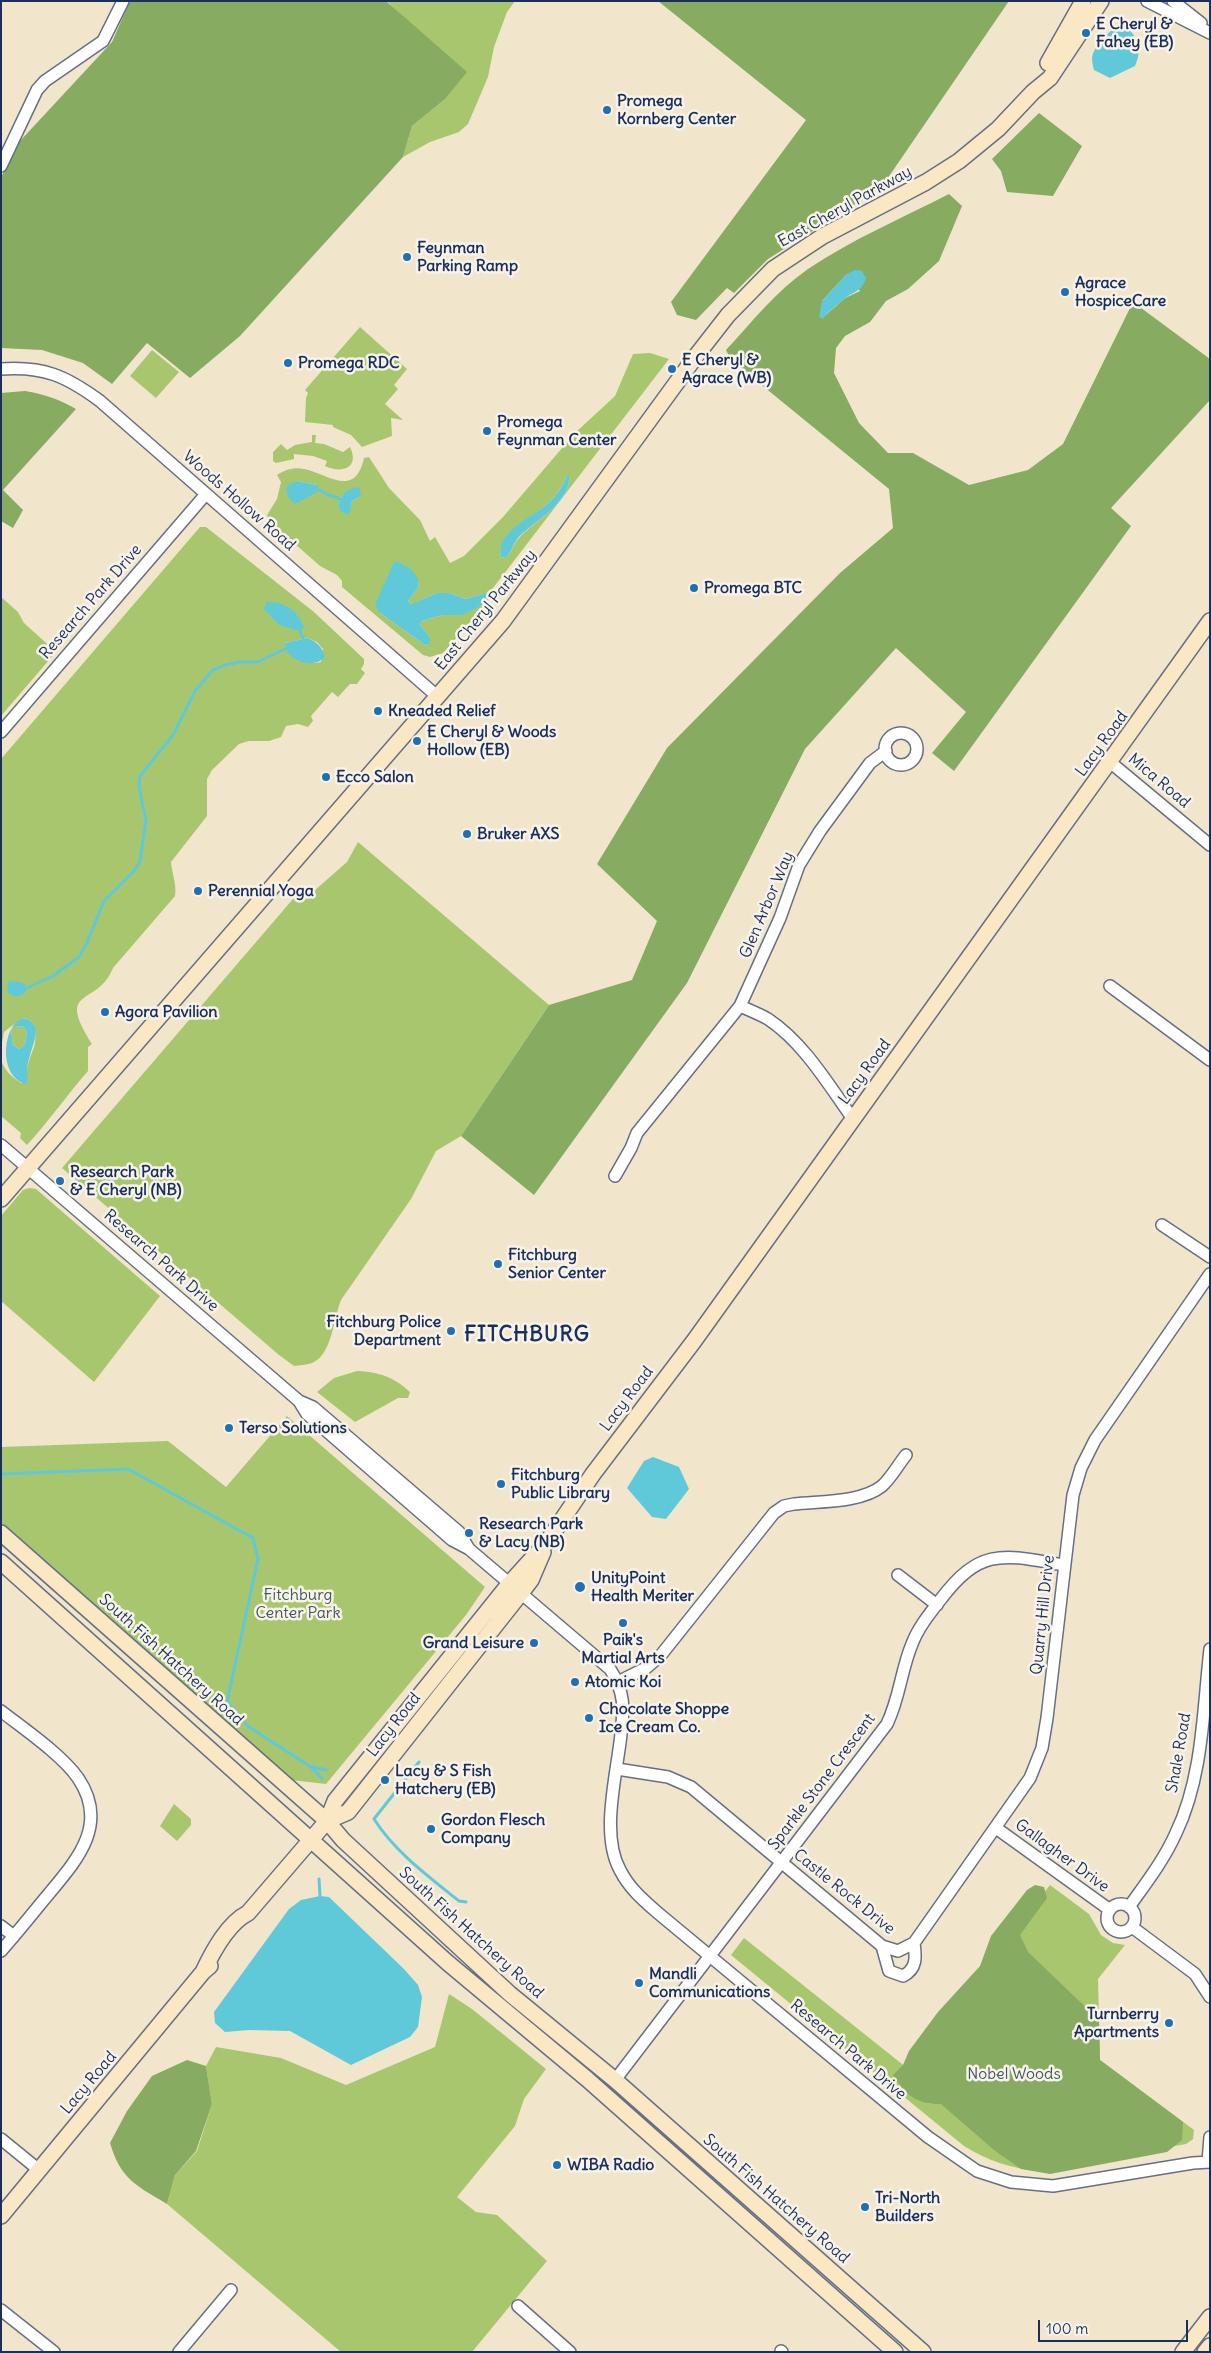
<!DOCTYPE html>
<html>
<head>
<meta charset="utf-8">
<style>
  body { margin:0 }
  #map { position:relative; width:1211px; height:2353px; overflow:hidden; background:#f1e6cc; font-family:Delius,sans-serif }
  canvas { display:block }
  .frame { position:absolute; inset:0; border:2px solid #1b2f5e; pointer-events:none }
  .scale { position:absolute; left:1038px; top:2320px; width:150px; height:22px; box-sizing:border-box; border:2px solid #1b2f5e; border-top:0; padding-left:6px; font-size:15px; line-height:18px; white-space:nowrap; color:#1b2f5e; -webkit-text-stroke:4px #f7f3e8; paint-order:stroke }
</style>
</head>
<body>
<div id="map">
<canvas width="1211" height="2353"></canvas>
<div class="frame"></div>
<div class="scale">100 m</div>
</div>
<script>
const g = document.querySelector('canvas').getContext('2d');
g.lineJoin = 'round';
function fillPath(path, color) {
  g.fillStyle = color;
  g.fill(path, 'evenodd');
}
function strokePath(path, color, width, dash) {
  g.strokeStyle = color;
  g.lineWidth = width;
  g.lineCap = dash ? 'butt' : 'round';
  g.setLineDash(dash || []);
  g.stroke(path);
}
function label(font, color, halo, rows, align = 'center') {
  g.font = font + ' Delius,sans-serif';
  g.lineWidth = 5;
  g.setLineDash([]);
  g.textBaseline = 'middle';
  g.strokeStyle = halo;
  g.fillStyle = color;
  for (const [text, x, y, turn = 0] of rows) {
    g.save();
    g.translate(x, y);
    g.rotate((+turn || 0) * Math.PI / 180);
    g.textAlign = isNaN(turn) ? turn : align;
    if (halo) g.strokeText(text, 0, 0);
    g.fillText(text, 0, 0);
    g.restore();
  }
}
fillPath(new Path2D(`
  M387,1H515L507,12L494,47L488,77L468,124L459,132L430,142L403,157L412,126L444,100L411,25Z
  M360,327L407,369L394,385L398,389L385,404L403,420L391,418L392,436L362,447L351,435L333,427V425L305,422L306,398L308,393L305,390Z
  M152,350L179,372L156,398L130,376Z
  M650,353L669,359L490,592L488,602L443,653L430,657L423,655L342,587V581L337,575L320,566L269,521L267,515L277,499L281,482L277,475C285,470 294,467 304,469C328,474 355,499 364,458L369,457L389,488L420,520L430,541L435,537L450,563L464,556L503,517L575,433L615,396L633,354ZM567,476H570C567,507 537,518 519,538C513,544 512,552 506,558L501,557C496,534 529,519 543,508C553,500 562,488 567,476ZM297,481L317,485L298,503ZM361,496L352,501L350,510L338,505L341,497ZM393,565L419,580L418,588L408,601L411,604L437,593H449L466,599L484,594L462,615H442L422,621L420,625L429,636V644L425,645L380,613V596Z
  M312,435H316L315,443L324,444L343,452L350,447C360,468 342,474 325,466L327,461L313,456L294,454V459L276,463L273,461V452L281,444L287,450L295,445L312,442Z
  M200,527H206L314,612L364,659V664L361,669L365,673L357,684H350L338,697L332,692L311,716L313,721L308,727L298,724L286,726L281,737L269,741H249L239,744L212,770L207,779V816L171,862C172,874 177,885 175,896L113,968C97,1008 55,985 92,1044L88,1047V1071C67,1095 49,1121 27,1145L20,1138L21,1133L1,1116V1060C5,1071 12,1077 21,1083L27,1078C26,1066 30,1058 34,1047C36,1041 35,1033 36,1027L30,1020L22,1018L4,1032L1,1048V759ZM307,638L317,642L323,649L321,662C300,666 298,658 285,643Z
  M1,597L18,612L24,623L54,650L55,653L1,716Z
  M358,842L549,1005L461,1136L436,1151L411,1199L341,1300C334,1317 332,1353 314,1362C309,1365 300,1365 294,1366L279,1355L62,1168L299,892L306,898L347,862Z
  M23,1026L27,1032L25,1045L19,1049L13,1045L11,1030L14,1027Z
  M29,1188L36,1189L160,1296L94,1382L1,1301V1216L23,1190Z
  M357,1371C379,1372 394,1377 410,1392L408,1398H398L355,1422L317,1392L334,1378Z
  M287,1416L485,1587L466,1615L326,1784L291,1780L1,1523V1447L168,1441L226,1487Z
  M174,1804L191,1819V1825L177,1841L160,1826Z
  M1050,1885L1089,1914L1101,1935L1113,1943L1125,1945L1098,1979L1100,2060L1194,2130L1193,2139L1186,2144L1039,2171C1010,2168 988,2161 964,2146L731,1955L744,1938L907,2068Z
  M449,1994L472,2009L546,2069L524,2099L515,2126L457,2197L476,2212L497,2215L547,2261L472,2352H341L167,2204L175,2175L197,2151L212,2104L206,2066L216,2047L281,2058L346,2085L435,2047Z`), '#a8c66e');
fillPath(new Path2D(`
  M130,1H386L467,72L444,100L412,126L403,157L240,336L190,378L147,343L112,384L83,363L42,350L1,348V177L20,141L112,42Z
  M658,1H1009L881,188L768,259L734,293L727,288L696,320L677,315L671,302L806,120Z
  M1039,113L1082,146L1053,196L1007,192L1001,171L992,159Z
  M949,194L962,206L939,261L908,289L886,301L870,322L845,336L836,348L834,373L859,423L888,453H913L969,485L1028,470L1063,444L1133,302L1210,359V400L1111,508L1131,526L954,771L932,753L966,712L896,648L805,749L687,983L534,1195L461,1136L549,1005L632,980L657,921L597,864L667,748L840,573L893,528L889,489L731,360L726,350C752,322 776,291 808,269C851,240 902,218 949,194ZM847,274L860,291L845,298L826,315L822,301Z
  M25,391C44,394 59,399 76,409L3,490L23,510L13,528L1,521V393Z
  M1035,1885L1044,1887L1047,1898L1020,1935L1028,1952L1099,2020L1100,2060L1183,2122L1182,2140L1167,2152L1050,2174L1021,2169L994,2150L941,2104C916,2104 907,2096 893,2075L903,2065L909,2051L938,2012L980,1966L991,1936L1027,1890Z
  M187,2060L206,2066L212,2104L196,2151L175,2175L167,2204C136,2185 121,2180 110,2143L127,2111L152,2076Z`), '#86ab61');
fillPath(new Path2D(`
  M1122,25C1138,34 1143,49 1135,66L1110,78L1094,70C1093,67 1092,61 1092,58C1094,45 1110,29 1122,25Z
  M855,270L862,271L866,278C862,292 854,291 844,299C837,305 828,312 823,319L819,317L822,301L847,274Z
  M567,476H570C567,507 537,518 518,538C513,544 511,553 506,558L501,557C495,533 530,518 544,507C554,499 562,488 567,476Z
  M297,481L317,485L320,490L298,503H294L288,497L286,489L290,484Z
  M359,487L361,496L352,501L350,513L346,514L341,511L338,505C342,494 347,488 359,487Z
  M397,561L412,570L419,580L418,588L408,601L411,604L437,593H449L466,599L487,593V598L479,607L462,615H442L422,621L420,625L429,636L430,644L425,645L380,613L375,605L393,564Z
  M267,602C284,601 298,611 304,627L300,631L279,625L264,609Z
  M307,638C317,642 322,646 325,657C314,670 285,661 285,643Z
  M11,981L24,983L27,988L24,994L15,997L8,993L7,983Z
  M22,1018L30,1020L36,1027C36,1040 32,1047 29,1059C26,1067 28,1075 27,1084C0,1080 0,1029 22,1018ZM23,1026L27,1032L25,1045L19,1049L13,1045L11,1030L14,1027Z
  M653,1457L679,1467L689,1489L666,1519L652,1517L627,1488L644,1461Z
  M320,1896L329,1897L404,1969L418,1985L422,1997L418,2027L410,2037L351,2065L290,2031L249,2030L225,2032L215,2023L214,2012L289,1909L301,1900Z`), '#5fc9da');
strokePath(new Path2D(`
  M320,490C326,496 333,495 340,499
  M300,631L303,638
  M27,988L53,976L79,957L86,945L104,901L134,871L140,861L146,821L139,787L140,776L173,735L195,691L213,670L225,665L240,662H258L285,649
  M1,1474L128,1469L253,1538L258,1559L227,1702L249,1727L311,1767L322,1779
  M419,1762L374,1819C395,1852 428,1876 459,1901L466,1902
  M313,1767L327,1770
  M319,1879L320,1896`), '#5fc9da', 3);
const street = new Path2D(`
  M1147,1L1210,33
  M1173,1L1201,23
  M1,166L37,90L45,81L103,41L123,1
  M1,369C44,366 66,376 100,401L438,697
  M1,732L206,494
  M885 749a16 16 0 1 1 32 0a16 16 0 1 1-32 0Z
  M1110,762L1210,845
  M1110,986L1210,1060
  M740,1006C749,1010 759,1014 768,1019C804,1043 828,1084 853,1119
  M1,1145L299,1401L307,1414L452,1540L469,1549L610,1669C625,1692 624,1708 621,1734C617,1774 600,1834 620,1870C629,1888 643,1900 658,1913L928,2137L977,2171L1011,2182L1053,2186L1193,2163L1210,2162
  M615,1176L631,1148L637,1133L740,1006L780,918L799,865L820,831L870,763L886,751
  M1162,1225L1210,1257
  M299,1401L313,1407L459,1532L469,1549
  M898,1575L937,1605
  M618,1682L646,1668L661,1655L774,1513L784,1506L794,1504C819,1501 861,1503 882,1486C891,1478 898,1465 906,1455
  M1,1711C24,1729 62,1755 78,1778C110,1825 76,1861 47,1896C32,1914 17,1933 1,1951
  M617,1769L668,1777L691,1787L882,1946L898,1951L914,1943L1030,1778L1042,1748L1047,1718L1073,1495L1081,1468L1095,1440L1210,1274
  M996,1828L1110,1910
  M1107 1918a14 14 0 1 1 28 0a14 14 0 1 1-28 0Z
  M1129,1907C1146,1883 1164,1860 1176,1833C1203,1777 1203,1710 1210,1649
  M1,1926L14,1936
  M1132,1927L1195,1974L1210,1997
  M882,1946L889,1971L903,1976C917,1969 916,1957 914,1943
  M615,2080L887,1724C900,1697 901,1670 912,1644C918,1628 930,1613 941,1599C981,1546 1005,1555 1064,1565
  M1,2139L39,2170
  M1208,2162L1210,2137
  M518,2306L570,2352
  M1,2310L54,2352
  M781,2351L782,2352
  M179,2352L231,2290`);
const secondary = new Path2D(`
  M1048,63L1083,1
  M1,1199L503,621L696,356L728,315L773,269L823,236L926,182L959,161L998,129L1033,92L1050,78L1101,1
  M1,1533L327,1821L343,1840L510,1994L615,2080L923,2352
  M1,1562L448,1963L587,2079L895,2352
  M327,1821L348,1812L521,1593L531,1580L543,1552
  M203,1972C213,1951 228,1923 248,1913L327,1821L335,1801L510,1583L547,1542L593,1474L694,1341L1210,621
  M1,2216L203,1972L210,1966
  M1183,2352L1210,2317
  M1205,2352L1210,2346`);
strokePath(street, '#666f84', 14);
strokePath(secondary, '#666f84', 18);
strokePath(street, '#fff', 11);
strokePath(secondary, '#fae7c3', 15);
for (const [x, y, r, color] of [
  [1086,33,5,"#1f6fb2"],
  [607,110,5,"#1f6fb2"],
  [407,257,5,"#1f6fb2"],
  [1065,292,5,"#1f6fb2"],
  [288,363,5,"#1f6fb2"],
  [672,369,5,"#1f6fb2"],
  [487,431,5,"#1f6fb2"],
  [694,588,5,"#1f6fb2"],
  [378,711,5,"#1f6fb2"],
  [417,741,5,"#1f6fb2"],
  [326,777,5,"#1f6fb2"],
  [467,834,5,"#1f6fb2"],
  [198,891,5,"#1f6fb2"],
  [105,1012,5,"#1f6fb2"],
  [60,1181,5,"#1f6fb2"],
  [498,1264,5,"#1f6fb2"],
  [451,1331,5,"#1f6fb2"],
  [229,1428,5,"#1f6fb2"],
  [501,1484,5,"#1f6fb2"],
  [469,1533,5,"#1f6fb2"],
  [580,1587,6,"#1f6fb2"],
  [623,1623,5,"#1f6fb2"],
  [534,1643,5,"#1f6fb2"],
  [575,1682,5,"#1f6fb2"],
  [589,1718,5,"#1f6fb2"],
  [385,1780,5,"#1f6fb2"],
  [431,1829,5,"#1f6fb2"],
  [639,1983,5,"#1f6fb2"],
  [1169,2023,5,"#1f6fb2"],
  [557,2165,5,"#1f6fb2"],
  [865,2207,5,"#1f6fb2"]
]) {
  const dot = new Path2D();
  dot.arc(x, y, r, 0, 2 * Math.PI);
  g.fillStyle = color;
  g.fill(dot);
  strokePath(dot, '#f7f3e8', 2);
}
label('bold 16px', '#1b2f5e', '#f7f3e8', [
  ["E Cheryl &",1096,24],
  ["Fahey (EB)",1096,42],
  ["Promega",617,101],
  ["Kornberg Center",617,119],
  ["Feynman",417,248],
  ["Parking Ramp",417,266],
  ["Agrace",1075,283],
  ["HospiceCare",1075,301],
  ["E Cheryl &",682,360],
  ["Agrace (WB)",682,378],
  ["Promega RDC",298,363],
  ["Promega",497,422],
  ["Feynman Center",497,440],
  ["Promega BTC",704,588],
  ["Kneaded Relief",388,711],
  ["E Cheryl & Woods",427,732],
  ["Hollow (EB)",427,750],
  ["Ecco Salon",336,777],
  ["Bruker AXS",477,834],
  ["Perennial Yoga",208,891],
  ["Agora Pavilion",115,1012],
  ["Research Park",70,1172],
  ["& E Cheryl (NB)",70,1190],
  ["Fitchburg",508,1255],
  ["Senior Center",508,1273],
  ["Fitchburg Police",441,1322,"right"],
  ["Department",441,1340,"right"],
  ["Terso Solutions",239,1428],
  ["Fitchburg",511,1475],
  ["Public Library",511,1493],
  ["Research Park",479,1524],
  ["& Lacy (NB)",479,1542],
  ["UnityPoint",591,1578],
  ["Health Meriter",591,1596],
  ["Paik's",623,1640,"center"],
  ["Martial Arts",623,1658,"center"],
  ["Grand Leisure",524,1643,"right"],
  ["Atomic Koi",585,1682],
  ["Chocolate Shoppe",599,1709],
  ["Ice Cream Co.",599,1727],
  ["Lacy & S Fish",395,1771],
  ["Hatchery (EB)",395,1789],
  ["Gordon Flesch",441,1820],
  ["Company",441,1838],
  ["Mandli",649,1974],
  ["Communications",649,1992],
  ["Turnberry",1159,2014,"right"],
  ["Apartments",1159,2032,"right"],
  ["WIBA Radio",567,2165],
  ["Tri-North",875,2198],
  ["Builders",875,2216]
], 'left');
label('16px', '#1b2f5e', '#f7f3e8', [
  ["East Cheryl Parkway",845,207,-29],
  ["Woods Hollow Road",239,501,41],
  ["Research Park Drive",91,602,-49],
  ["East Cheryl Parkway",486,610,-51],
  ["Lacy Road",1102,744,-54],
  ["Mica Road",1159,781,40],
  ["Glen Arbor Way",767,905,-67],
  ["Lacy Road",865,1072,-54],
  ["Research Park Drive",161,1261,41],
  ["Lacy Road",627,1399,-53],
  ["Quarry Hill Drive",1043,1615,-84],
  ["South Fish Hatchery Road",171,1660,42],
  ["Lacy Road",394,1725,-52],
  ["Shale Road",1179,1753,-80],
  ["Sparkle Stone Crescent",822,1782,-53],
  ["Gallagher Drive",1062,1856,36],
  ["Castle Rock Drive",844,1892,39],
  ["South Fish Hatchery Road",471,1933,42],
  ["Research Park Drive",848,2050,40],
  ["Lacy Road",89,2083,-50],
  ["South Fish Hatchery Road",776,2199,41]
]);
label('16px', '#3e5562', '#f7f3e8', [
  ["Fitchburg",298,1595],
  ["Center Park",298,1613],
  ["Nobel Woods",1014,2074]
]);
g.letterSpacing = '1px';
label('bold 21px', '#1b2f5e', '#f7f3e8', [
  ["FITCHBURG",527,1335]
]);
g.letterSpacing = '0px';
</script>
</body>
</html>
